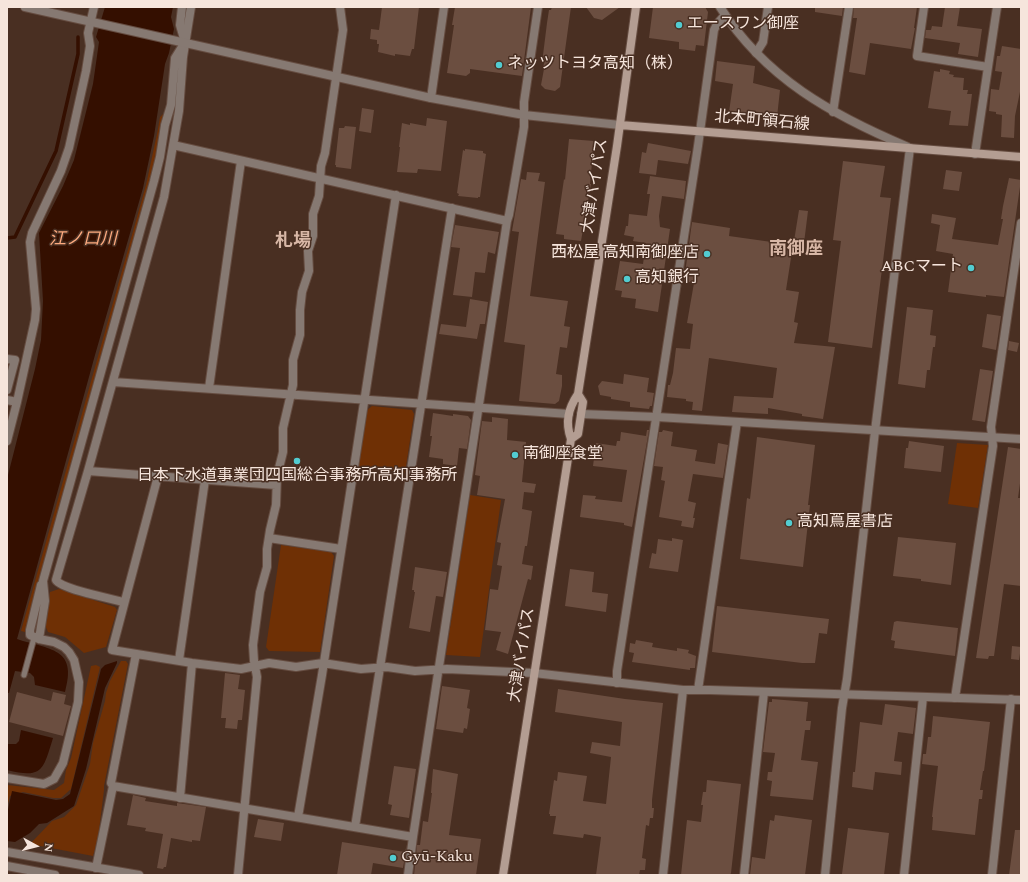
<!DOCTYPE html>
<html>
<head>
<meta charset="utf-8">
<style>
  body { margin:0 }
  #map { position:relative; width:1028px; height:882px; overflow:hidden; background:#492f22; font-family:Spectral,serif }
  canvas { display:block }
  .frame { position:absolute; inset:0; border:8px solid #f6e5dc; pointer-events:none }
  .north { position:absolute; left:16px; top:826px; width:40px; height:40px; -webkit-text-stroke:3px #492f22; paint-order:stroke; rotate:97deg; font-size:11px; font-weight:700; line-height:16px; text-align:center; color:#f6e5dc }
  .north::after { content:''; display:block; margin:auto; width:14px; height:18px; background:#f6e5dc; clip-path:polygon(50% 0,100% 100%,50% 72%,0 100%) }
</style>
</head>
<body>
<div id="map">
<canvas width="1028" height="882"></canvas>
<div class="frame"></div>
<div class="north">N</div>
</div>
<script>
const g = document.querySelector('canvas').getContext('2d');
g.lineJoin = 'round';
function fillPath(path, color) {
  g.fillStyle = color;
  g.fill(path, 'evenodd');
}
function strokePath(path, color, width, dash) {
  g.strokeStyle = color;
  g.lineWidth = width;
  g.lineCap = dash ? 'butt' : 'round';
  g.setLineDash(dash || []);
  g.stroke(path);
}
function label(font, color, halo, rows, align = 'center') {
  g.font = font + ' Spectral,"Noto Sans JP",serif';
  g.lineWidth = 3;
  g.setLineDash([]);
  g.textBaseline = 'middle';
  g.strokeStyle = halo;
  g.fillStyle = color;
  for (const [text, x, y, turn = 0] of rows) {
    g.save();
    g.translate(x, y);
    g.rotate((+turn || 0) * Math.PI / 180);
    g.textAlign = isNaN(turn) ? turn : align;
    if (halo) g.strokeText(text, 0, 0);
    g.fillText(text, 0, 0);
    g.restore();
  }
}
fillPath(new Path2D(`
  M163,114L157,157L66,489L48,548L33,607L25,632L21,631L146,185L157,134L160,117Z
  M372,406L412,410L414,414L405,473L358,466L367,410Z
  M957,443L988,445L978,508L948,504Z
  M470,495L501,500L480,657L446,655Z
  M281,545L331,552L334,556L320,652L269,651L266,647Z
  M59,589L115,607L117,610L106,647L84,653L65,637L48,632L45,625L50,592Z
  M121,661H126L128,664L104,786V790L98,838L93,856L30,844L52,821L64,817L76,805L90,764L93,743L105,701L106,693L110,681Z
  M96,665L100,667L71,789L61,798H53L23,792L10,796L7,807V785L54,790L64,783L66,770L71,758L91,666Z`), '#6f3005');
fillPath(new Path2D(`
  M105,7H173L171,17L174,29L169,53L165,64L154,136L143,188L95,355L17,639C49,650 78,647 65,692L35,685L34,677L30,673L15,671L9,693H7V479L35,369L41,340L43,301L39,233L63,186L74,160L93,84L99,42L96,37Z
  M117,661V663L105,688L86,769L74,806L55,818L47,823L39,824L30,833L15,842L7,841V814L12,791L56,800L63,799L70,794L101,669L105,665Z
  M21,730L53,738C43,770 43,779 7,770V744H16L19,741Z`), '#340f00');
strokePath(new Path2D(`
  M7,238L15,237L56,151L78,54V37`), '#340f00', 3.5);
fillPath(new Path2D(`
  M382,7H419L414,49H412L410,56L395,54V56L378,52L379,44H377V40L370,39L371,29L379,30Z
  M455,7H531L522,76L470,69V73L466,76L447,73L454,25H452Z
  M552,7H571L560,87L555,91L545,89L541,85L544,69H543L544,63H542L547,23L549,10H551Z
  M586,7H620L602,20L594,18Z
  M653,7H705L708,12L704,46L696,45L695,51L679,49V42L649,38Z
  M815,7H843L842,16L815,12Z
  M854,7H917L914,28H915L911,49L870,43L865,75L849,72L857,18H853Z
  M945,7H960L957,26L982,29L978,57L958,54L960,43L925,38L926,30H931L932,26L942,27Z
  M1002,46L1021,49V87L1015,116L1014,138L1001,137L1002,115L996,114V112L989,111L991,89L999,90L1002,72L995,71L997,56H1000Z
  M717,61L755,66L753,83L780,90L777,117L729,112L733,84L715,81Z
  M940,69L950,71L949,74L954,75L953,77L964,78L963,90H968L967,94H972L968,126L949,125L951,111L928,108L934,71L940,72Z
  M362,108L374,110L371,133L359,131Z
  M427,118L447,121L441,171L418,169L417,173L397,172L400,147H399L402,123L410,125V123L426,126Z
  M345,126L356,127L351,169L336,167V165H335L339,128H344Z
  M569,139L594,141L590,184H591L581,241L564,239V235L556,234L564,179L565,180Z
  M648,143L691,151L688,164L658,160L656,175L639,173L642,152L646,153Z
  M465,149L483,151V153L486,154L480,197H478V198L458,196L459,194L457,193L463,150L465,151Z
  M843,161L885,166L880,197L891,198L872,348L828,342L841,241L833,240Z
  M946,170L962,172L959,191L943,189Z
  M527,172L540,173L538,181L545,182L530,296L568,301L564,326L570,327L567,348L560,347L556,374L562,375V386L559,401L555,404L519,401L525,345L504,342L519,232L512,231L521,179L526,180Z
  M650,176L686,181L684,199L662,196L659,216L660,227L670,229L658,312L635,308L636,299L621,297L622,291L615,290L620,261L643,264L646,243L633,241L634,237L624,235L626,226H628L629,214L647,216L650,194H647Z
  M1009,178L1021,180L1004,297L986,295V297L948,292L953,254L936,251L940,225L931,223L932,214L956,218L952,239L998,245L1003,219H1001L1003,206Z
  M799,210L808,211L804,243L794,241Z
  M692,222L730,228L729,236L793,245L786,290L799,292L794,322L798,323L794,343L835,347L823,419L802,416V414L768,408V414L732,412L734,396L773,398L777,368L709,358L702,411L692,410L693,402L686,401V399L667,397L668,385H670L673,373L676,348L690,349L693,324L687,323L694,283L684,281Z
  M455,225L499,232L495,254L488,252L485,273L475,272L472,297L453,295L460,248L451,247Z
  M470,299L488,302L485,324H480L477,339L439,334L441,324L466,327Z
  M907,307L933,310L930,335L936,336L935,347H933L930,370H927L925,388L898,384Z
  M987,314L1001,316L996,350L982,347Z
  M1009,341L1019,343L1017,352L1008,350Z
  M980,369L993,371L985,422L972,420Z
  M624,374L649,378L647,392L654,393L652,406H650L649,409L630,407V402L611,399V397L600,395L598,386L602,381L623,384Z
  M433,413L453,416V414L468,416L471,420L467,449L459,448L457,466L443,464V459L429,457L432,436H430Z
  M492,417L508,419L507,440L526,442L522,482L536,484L534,493L524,492L522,509L532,511L527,546H525L522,564L533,566L531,580L528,579L508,654L496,650L501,632L485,630L490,589L498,590L502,566L497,565L501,543L497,542L505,499L477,495L480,476L475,475L482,421L492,422Z
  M647,430H649L632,527L624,525V523L580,517L583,495L596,496L595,499L622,502L627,470L593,466L596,443L616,446L617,441H620L621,432L646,436Z
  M663,430L673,432L671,446L697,450L695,461L715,464L718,443L728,445L723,478L693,474L688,501L696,503L693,518H695L693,528L681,526L682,521L659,517L665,481L661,480L663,467L654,466L659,432H662Z
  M757,437L815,445L808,505H810L803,567L740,559L747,498L750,499Z
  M909,441L944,446L941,472L904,468L906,448H908Z
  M1008,447L1021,449V476L1018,498H1021V586L1004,584L994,656H989L988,659L976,658Z
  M898,537L956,543L951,585L921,581V579L893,576Z
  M672,538L683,540L678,572L649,568L652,553L656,554L658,539L672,541Z
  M415,567L447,572L443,597L436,596L430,632L409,628L415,592H414V590H412Z
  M570,569L594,572L592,592L608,594L606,612L565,606Z
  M717,606L829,619L827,634L819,633L815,663H802L712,652Z
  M897,621L958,628L955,656L894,648L895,641L891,640L894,622Z
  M636,640L653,643L652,647L677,651V648L689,650L688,653L696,656L695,668H690V670L632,662L634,653L629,652L630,643L635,644Z
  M1012,646L1021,647L1019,660L1011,659Z
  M225,673L240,675L238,689L245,690L242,720H238L237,729L225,728L226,718H221Z
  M442,686L470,690L467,708L470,709L467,729L464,728L463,733L436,729Z
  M558,689L625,699L663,703L652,800V808H654L653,818H650L649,826L646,825L642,858L646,859L645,870H640L639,875H596L601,837L584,834L583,838L553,834L556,816H550V814H549L554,780L557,781L558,772L587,776L583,801L606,804L611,757L590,753L592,742L620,746L622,722L555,712Z
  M17,692L51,701L53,692L66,695L64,704L71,706L63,736L9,722Z
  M772,699L808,702L806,721H811L810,730H805L801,760L818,762L813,800L770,796L772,781L767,780L768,772H772L775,753L763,752L769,702H772Z
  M885,704L916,708L913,734L898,732L894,761L902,762L901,775L875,772L873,790L852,787L853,772H855L860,722L882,725Z
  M933,716L990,722L984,771H983L980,790H983L982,799H979L975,835L932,830L933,817H932L938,766L922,764L923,754H926L928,737H931Z
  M394,766L416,769L409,818L390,815L392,805L388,804Z
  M433,769L458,774L449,835L481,839L476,875H414L417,845H420L423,821L428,822L432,793H431Z
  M707,780L741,784L731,873L730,875H681L687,820L701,822L703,805H701L703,792H706Z
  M133,795L146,798L145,801L177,806V803L206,807L200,841L192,840V842L171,838L166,867H164L163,869L157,868L163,834L145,831L146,828L127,825Z
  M775,815L812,820L805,875H750L752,857L765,859L770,820L774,821Z
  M258,819L284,823L281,841L254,837Z
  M848,828L889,833L884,875L842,874Z
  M1015,830H1021V875H1009Z
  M342,842L405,852L407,844L403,868L373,863L371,875H337Z`), '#6b4e40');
const service = new Path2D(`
  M24,675L34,638`);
const minor = new Path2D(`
  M924,7L917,56L988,67
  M756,53L763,42L768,7
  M431,98L444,7
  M833,112L849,7
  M173,145L507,221
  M975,154L997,7
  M7,359L15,360L7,390
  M113,382L569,414
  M209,388L241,161
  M7,400L17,402
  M7,441L17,402L35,320L36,309L30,242L32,233L61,171L69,148L86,71L90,46L88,33L94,7
  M88,471L276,485
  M158,476L112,650L192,663L241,669L269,663L296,667L323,663L361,669L387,667L415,671L447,669L534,673
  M269,538L341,549
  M124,602C112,599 61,589 56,580L88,471L164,197L179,111L183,57L191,7
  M39,639L30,635V630L41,585
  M136,654L111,783L113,786L413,837L507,221L509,215L524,127V102L538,7
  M179,660L205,480
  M617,683V671L698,146L714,30L717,24L725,15
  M698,690L737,422
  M955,698L993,446L991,427L1021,223
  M7,778L44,784L54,779L63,763L78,702L79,682L74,660L69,652L64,647L54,642L39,639L45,601L43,581L154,181L160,157L165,125L171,105L175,58L185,42L180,25L182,7
  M180,798L192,663
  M298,817L322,675L396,195
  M355,827L452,208
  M96,868L113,786
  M238,875L257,677L254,661L253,645L260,592L267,567V549L270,530L276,505L277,476L283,452V428L293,385V360L300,335V310L302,292L309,271L308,251L313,236V214L319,196L321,166L325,153L343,30L340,7
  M408,875L413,837
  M663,875L683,690
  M744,875L764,692
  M825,875L842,708L847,679L875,431L910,148
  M904,875L923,697
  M992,875L1011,699`);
const tertiary = new Path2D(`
  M25,7L431,98L524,115L620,125
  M720,7C765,78 832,115 908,147
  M581,414L657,417L1021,439
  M534,673L683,690H710L1021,700
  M7,852L139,875
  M7,866L55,875`);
const secondary = new Path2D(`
  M620,125L1021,157
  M571,439L578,434L583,402L578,394
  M503,875L571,439C565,422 568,409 578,394L617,146L636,7`);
strokePath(service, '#654c40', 7);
strokePath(minor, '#654c40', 10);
strokePath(tertiary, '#654c40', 10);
strokePath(secondary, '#654c40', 10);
strokePath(service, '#867972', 5);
strokePath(minor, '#867972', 8);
strokePath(tertiary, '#867972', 8);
strokePath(secondary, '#b39d92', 8);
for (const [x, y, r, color] of [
  [679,25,4,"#52ccd1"],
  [499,65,4,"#52ccd1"],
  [707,254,4,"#52ccd1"],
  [971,268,4,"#52ccd1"],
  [627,279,4,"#52ccd1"],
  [515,455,4,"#52ccd1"],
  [297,461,4,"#52ccd1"],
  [789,523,4,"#52ccd1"],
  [393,858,4,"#52ccd1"]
]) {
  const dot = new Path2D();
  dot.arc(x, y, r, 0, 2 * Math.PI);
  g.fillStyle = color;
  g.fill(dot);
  strokePath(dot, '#492f22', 1.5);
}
label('16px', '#f6e5dc', '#492f22', [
  ["エースワン御座",687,25],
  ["ネッツトヨタ高知（株）",507,65],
  ["西松屋 高知南御座店",699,254,"right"],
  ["ABCマート",963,268,"right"],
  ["高知銀行",635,279],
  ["南御座食堂",523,455],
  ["日本下水道事業団四国総合事務所高知事務所",297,477,"center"],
  ["高知蔦屋書店",797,523],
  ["Gyū-Kaku",401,858]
], 'left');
label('16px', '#f6e5dc', '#492f22', [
  ["北本町領石線",762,122,5],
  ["大津バイパス",596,186,-81],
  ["大津バイパス",523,655,-81]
]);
label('italic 17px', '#fca97e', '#492f22', [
  ["江ノ口川",83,241]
]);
label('bold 18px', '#d8b7a6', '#492f22', [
  ["札場",293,242],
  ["南御座",796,250]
]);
</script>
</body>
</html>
